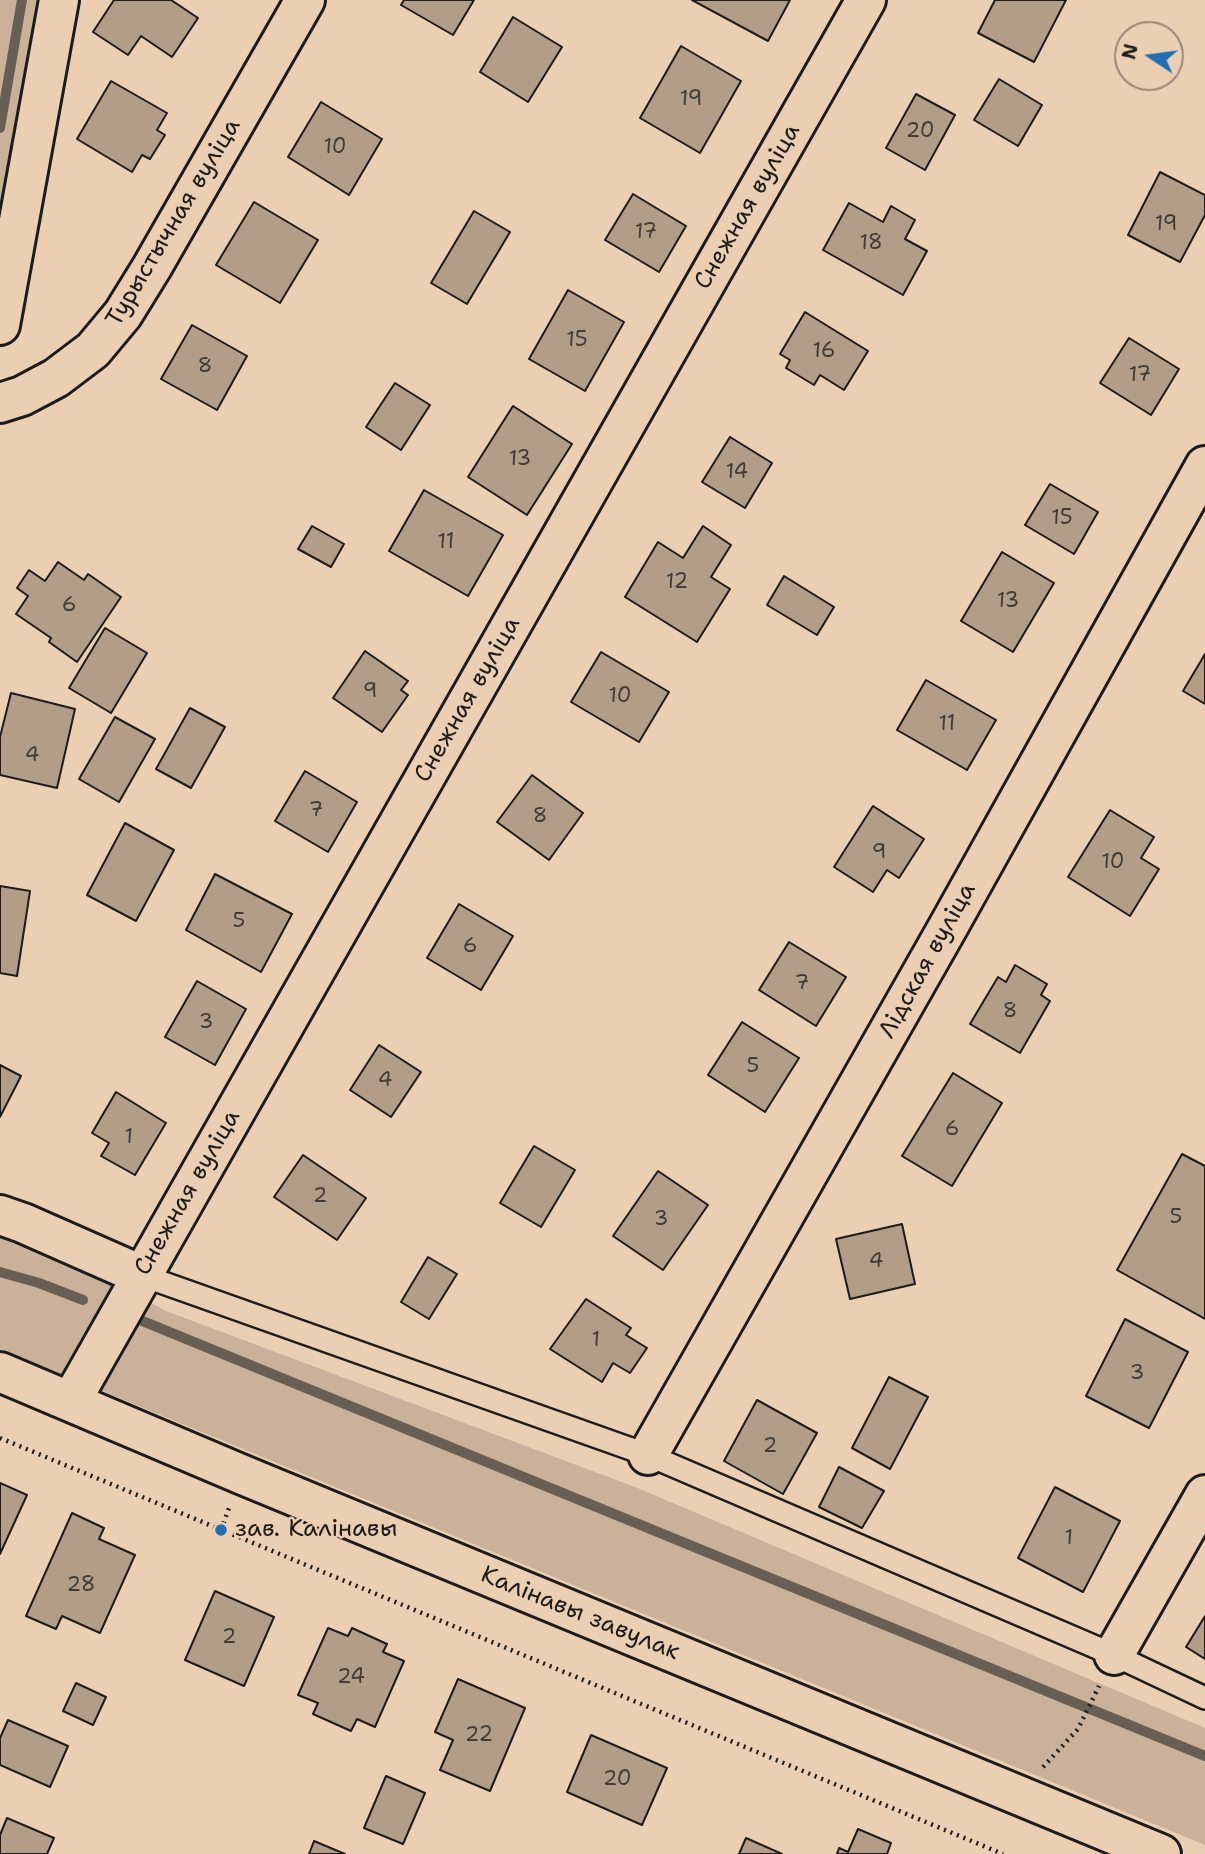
<!DOCTYPE html>
<html>
<head>
<meta charset="utf-8">
<style>
  body { margin:0 }
  #map { position:relative; width:1205px; height:1854px; overflow:hidden; background:#ebcfb2; font-family:"Shantell Sans",sans-serif }
  canvas { display:block }
  .north { position:absolute; left:1114px; top:21px; width:70px; height:70px; box-sizing:border-box; background:#ebcfb2; border:2px solid #988776; border-radius:50%; rotate:283deg; font-size:19px; font-weight:700; line-height:28px; text-align:center; color:#1c1c1c }
  .north::after { content:''; display:block; margin:auto; width:24px; height:32px; background:#1f6fb2; clip-path:polygon(50% 0,100% 100%,50% 72%,0 100%) }
</style>
</head>
<body>
<div id="map">
<canvas width="1205" height="1854"></canvas>
<div class="north">N</div>
</div>
<script>
const g = document.querySelector('canvas').getContext('2d');
g.lineJoin = 'round';
function fillPath(path, color) {
  g.fillStyle = color;
  g.fill(path, 'evenodd');
}
function strokePath(path, color, width, dash) {
  g.strokeStyle = color;
  g.lineWidth = width;
  g.lineCap = dash ? 'butt' : 'round';
  g.setLineDash(dash || []);
  g.stroke(path);
}
function label(font, color, halo, rows, align = 'center') {
  g.font = font + ' "Shantell Sans",sans-serif';
  g.lineWidth = 5;
  g.setLineDash([]);
  g.textBaseline = 'middle';
  g.strokeStyle = halo;
  g.fillStyle = color;
  for (const [text, x, y, turn = 0] of rows) {
    g.save();
    g.translate(x, y);
    g.rotate((+turn || 0) * Math.PI / 180);
    g.textAlign = isNaN(turn) ? turn : align;
    if (halo) g.strokeText(text, 0, 0);
    g.fillText(text, 0, 0);
    g.restore();
  }
}
fillPath(new Path2D(`
  M0,0H39L0,226Z
  M0,1227L25,1234L166,1311L635,1487L1205,1728V1845L0,1349Z`), '#c9b19a');
strokePath(new Path2D(`
  M0,128L22,0
  M0,1272L39,1283L83,1300
  M140,1320L1205,1756`), '#695e54', 10);
const building = new Path2D(`
  M114,0H171L198,18L172,57L141,36L128,55L93,32Z
  M404,0H474L453,35L401,5Z
  M692,0H790L768,41Z
  M995,0H1066L1034,62L978,33Z
  M513,17L562,47L528,102L480,72Z
  M681,46L741,81L700,153L640,118Z
  M999,79L1042,105L1018,146L974,120Z
  M111,81L167,113L157,130L165,135L150,159L142,155L132,172L77,139Z
  M916,94L955,115L925,170L886,148Z
  M321,102L382,139L349,195L288,157Z
  M1160,172L1205,195V215L1180,262L1128,235Z
  M633,194L686,226L659,272L605,240Z
  M254,202L318,240L280,303L216,265Z
  M849,203L883,222L891,206L915,220L905,239L927,251L903,295L823,250Z
  M474,211L510,232L467,304L431,283Z
  M568,290L624,322L585,391L529,359Z
  M805,312L868,351L844,390L820,375L814,385L786,368L790,360L780,354Z
  M192,325L247,356L217,410L161,379Z
  M1129,338L1179,369L1151,415L1100,383Z
  M395,383L430,405L401,450L366,427Z
  M513,406L572,444L527,515L468,477Z
  M730,437L772,463L745,508L702,482Z
  M1050,484L1098,512L1074,554L1025,525Z
  M424,490L503,535L468,596L389,551Z
  M312,526L344,544L331,567L298,549Z
  M703,526L731,545L711,577L730,589L697,642L625,597L658,542L683,558Z
  M1002,552L1054,583L1013,652L961,621Z
  M58,562L84,580L88,574L121,597L77,662L49,642L51,638L16,614L28,596L17,588L29,570L45,581Z
  M784,576L834,607L817,635L767,605Z
  M105,628L147,653L111,713L69,688Z
  M365,651L408,681L401,690L408,695L382,732L333,698Z
  M601,652L669,692L639,742L571,702Z
  M1205,654V704L1183,691Z
  M926,680L996,720L967,770L897,730Z
  M11,693L75,709L57,788L0,775V737Z
  M190,708L225,727L191,788L156,769Z
  M115,717L155,739L119,802L79,779Z
  M305,771L357,802L328,852L275,821Z
  M532,775L583,813L549,860L497,822Z
  M873,806L924,839L899,878L887,870L873,892L834,867Z
  M1110,810L1154,837L1141,858L1159,869L1130,916L1068,877Z
  M125,823L174,850L136,921L87,895Z
  M215,874L292,914L261,972L186,930Z
  M0,886L30,891L17,976L0,973Z
  M459,904L513,936L481,990L427,958Z
  M789,942L846,977L816,1026L759,990Z
  M1015,965L1047,984L1041,995L1050,1001L1020,1053L970,1024L998,977L1006,982Z
  M197,981L246,1009L215,1065L165,1037Z
  M742,1022L799,1058L765,1112L708,1075Z
  M379,1045L421,1072L391,1117L350,1090Z
  M0,1065L21,1076L0,1117Z
  M953,1073L1002,1103L952,1186L902,1156Z
  M116,1092L166,1123L135,1175L101,1156L109,1143L92,1133Z
  M534,1146L575,1170L541,1227L500,1203Z
  M1182,1154L1205,1166V1319L1117,1270Z
  M303,1155L366,1198L337,1240L274,1197Z
  M658,1171L708,1205L663,1270L613,1236Z
  M902,1224L915,1284L850,1299L836,1239Z
  M428,1257L457,1274L429,1319L401,1302Z
  M586,1299L631,1328L626,1335L647,1348L630,1373L613,1363L602,1382L550,1349Z
  M1125,1319L1188,1352L1149,1428L1086,1396Z
  M889,1377L928,1397L890,1469L852,1448Z
  M757,1400L817,1433L783,1494L724,1461Z
  M839,1467L884,1491L862,1528L819,1507Z
  M0,1483L27,1495L0,1554Z
  M1055,1487L1120,1521L1083,1592L1018,1558Z
  M72,1513L104,1528L99,1539L135,1555L100,1633L62,1616L56,1629L26,1616Z
  M215,1591L274,1617L244,1686L185,1660Z
  M1205,1616V1659L1186,1647Z
  M328,1628L348,1636L352,1628L387,1644L383,1652L404,1661L375,1727L357,1719L351,1731L313,1714L318,1703L298,1695Z
  M458,1679L525,1708L490,1791L440,1770L453,1740L435,1732Z
  M76,1683L106,1697L93,1725L63,1711Z
  M8,1720L68,1746L50,1787L0,1765V1738Z
  M591,1735L667,1768L642,1825L567,1792Z
  M386,1776L425,1793L403,1844L364,1828Z
  M7,1818L54,1838L47,1854H0V1835Z
  M858,1829L891,1843L887,1854H837L839,1848L848,1852Z
  M746,1838L782,1854H739Z
  M314,1841L345,1854H309Z`);
fillPath(building, '#b29d89');
strokePath(building, '#1c1c1c', 2);
const service = new Path2D(`
  M141,1275L648,1455L1114,1655L1205,1698`);
const minor = new Path2D(`
  M0,325L59,0
  M0,403L22,396L56,378L93,350L123,314L152,267L305,0
  M0,1215L23,1223L141,1275
  M0,1372L243,1475L1161,1854
  M71,1401L866,0
  M648,1455L948,927L1205,466
  M1114,1655L1205,1495`);
strokePath(service, '#1c1c1c', 26);
strokePath(minor, '#1c1c1c', 44);
strokePath(new Path2D(`
  M0,1438L1003,1854
  M221,1530L229,1508
  M1043,1767L1078,1729L1099,1686`), '#1c1c1c', 4.5, [2, 5]);
strokePath(service, '#ebcfb2', 21);
strokePath(minor, '#ebcfb2', 38);
for (const [x, y, r, color] of [
  [221,1530,7,"#1f6fb2"]
]) {
  const dot = new Path2D();
  dot.arc(x, y, r, 0, 2 * Math.PI);
  g.fillStyle = color;
  g.fill(dot);
  strokePath(dot, '#ebcfb2', 2.5);
}
label('21px', '#423c37', null, [
  ["19",691,100],
  ["20",920,132],
  ["10",335,148],
  ["19",1166,225],
  ["17",646,233],
  ["18",871,244],
  ["15",577,341],
  ["16",824,352],
  ["8",205,367],
  ["17",1140,376],
  ["13",520,460],
  ["14",737,473],
  ["15",1062,519],
  ["11",446,543],
  ["12",677,583],
  ["13",1008,602],
  ["6",69,606],
  ["9",370,692],
  ["10",620,697],
  ["11",947,725],
  ["4",32,756],
  ["7",316,811],
  ["8",540,817],
  ["9",879,853],
  ["10",1113,863],
  ["5",239,922],
  ["6",470,947],
  ["7",802,984],
  ["8",1010,1012],
  ["3",206,1023],
  ["5",753,1067],
  ["4",385,1081],
  ["6",952,1130],
  ["1",129,1138],
  ["2",320,1197],
  ["5",1176,1218],
  ["3",661,1220],
  ["4",876,1262],
  ["1",596,1341],
  ["3",1137,1374],
  ["2",770,1447],
  ["1",1069,1539],
  ["28",81,1586],
  ["2",229,1638],
  ["24",351,1678],
  ["22",479,1736],
  ["20",617,1780]
]);
label('24px', '#1c1c1c', '#ebcfb2', [
  ["Снежная вуліца",748,207,-60],
  ["Турыстычная вуліца",174,223,-59],
  ["Снежная вуліца",468,700,-60],
  ["Лідская вуліца",928,961,-61],
  ["Снежная вуліца",188,1193,-60],
  ["Калінавы завулак",580,1614,22]
]);
label('24px', '#1c1c1c', '#ebcfb2', [
  ["зав. Калінавы",235,1530]
], 'left');
</script>
</body>
</html>
